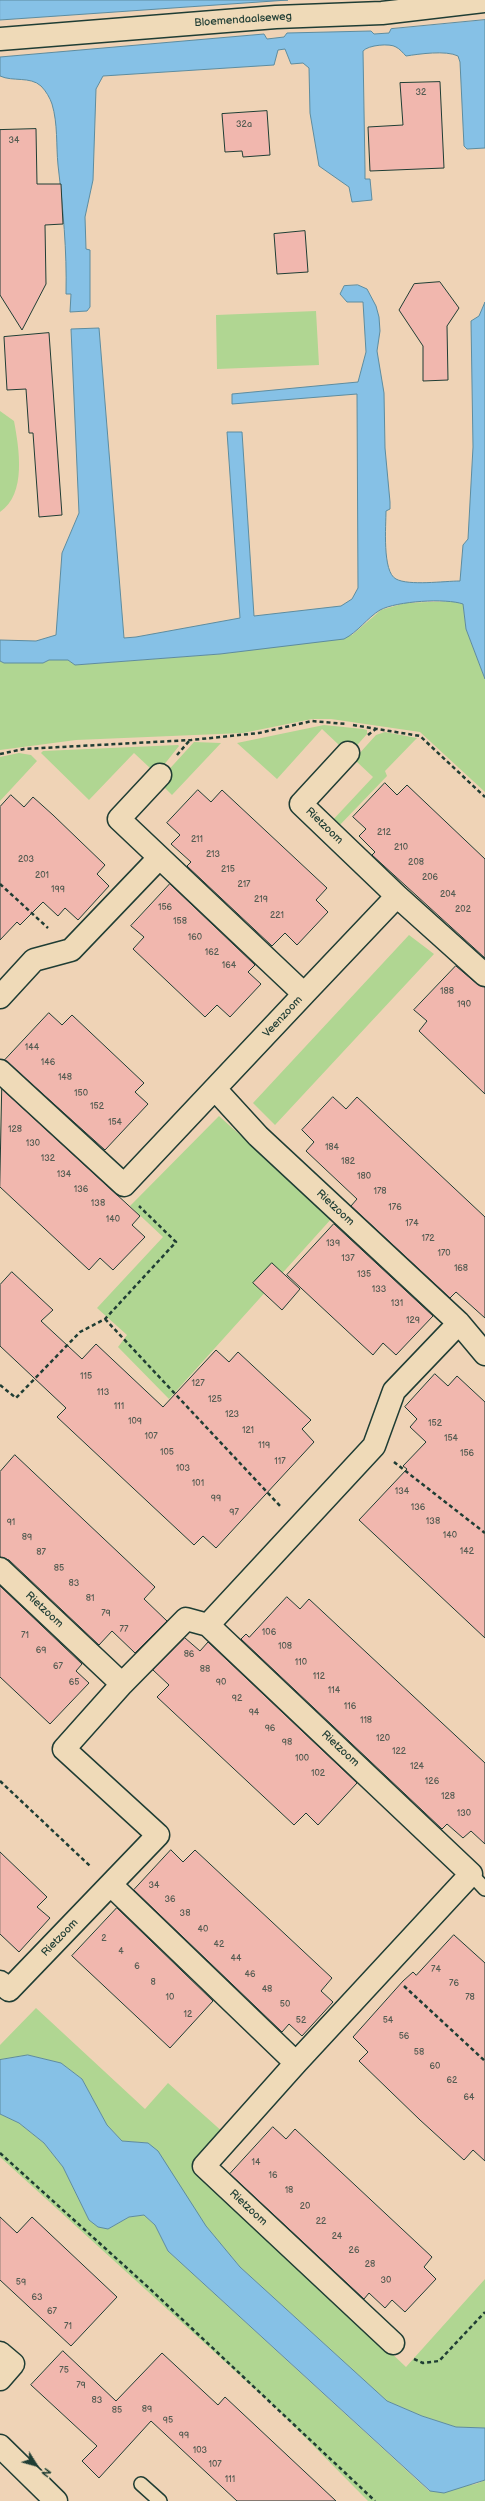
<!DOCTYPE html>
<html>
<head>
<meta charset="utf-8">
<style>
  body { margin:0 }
  #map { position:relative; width:485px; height:2501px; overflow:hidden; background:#efd3b6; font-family:"Balsamiq Sans",sans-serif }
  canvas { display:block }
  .north { position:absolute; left:16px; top:2445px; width:40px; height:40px; -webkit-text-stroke:3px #efdab8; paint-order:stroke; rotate:127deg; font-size:11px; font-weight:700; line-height:16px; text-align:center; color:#1f3d34 }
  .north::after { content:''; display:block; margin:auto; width:14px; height:18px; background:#1f3d34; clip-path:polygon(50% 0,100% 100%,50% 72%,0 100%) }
</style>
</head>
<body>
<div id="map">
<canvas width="485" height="2501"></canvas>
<div class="north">N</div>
</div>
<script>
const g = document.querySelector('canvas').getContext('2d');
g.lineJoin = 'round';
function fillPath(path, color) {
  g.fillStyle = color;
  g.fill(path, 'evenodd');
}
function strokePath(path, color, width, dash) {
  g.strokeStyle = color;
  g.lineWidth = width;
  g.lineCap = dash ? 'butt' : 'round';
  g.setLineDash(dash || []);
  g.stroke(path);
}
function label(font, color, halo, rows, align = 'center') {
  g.font = font + ' "Balsamiq Sans",sans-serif';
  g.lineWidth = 3;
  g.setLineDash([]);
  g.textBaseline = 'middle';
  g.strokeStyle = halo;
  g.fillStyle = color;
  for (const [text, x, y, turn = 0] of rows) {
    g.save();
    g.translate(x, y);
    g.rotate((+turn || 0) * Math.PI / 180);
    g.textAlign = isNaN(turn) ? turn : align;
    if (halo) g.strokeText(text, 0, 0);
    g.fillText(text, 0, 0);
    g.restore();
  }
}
fillPath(new Path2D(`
  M316,311L319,365L217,369L216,315Z
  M0,411L14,421C19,448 27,494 0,512Z
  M454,601L463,604L466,629L485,679V792L420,732L331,719H312L243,733L76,740L0,750V661L4,663H43L49,660H68L75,665L220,654L352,635L381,610L405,603Z
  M324,725L363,729L367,730V734L352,751L342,742L339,745L322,729L277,779L237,743Z
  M385,732L417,738L385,771L387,776L336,829L330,823L373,777L356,761L359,757L357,756L376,735Z
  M194,742L221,743L172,795L164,787L169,782L164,775Z
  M178,745L179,746L159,771L153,766L150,768L134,753L89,800L41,753L43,751Z
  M19,753L31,755L37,761L0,801V757Z
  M409,935L434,954L275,1125L253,1103Z
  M219,1116L332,1218L169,1399L118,1347L127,1335L97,1308L163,1237L130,1206Z
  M36,2008L145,2109L168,2083L225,2134L196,2168L406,2367L485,2279V2428L456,2427L422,2416L387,2401L240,2267L206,2226L148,2143L122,2141L107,2125L82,2079L61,2063L28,2055L0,2060V2045Z
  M0,2114L19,2123L44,2143L63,2167L89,2220L108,2229L129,2217L144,2215L155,2225L168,2251L429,2491L476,2484L485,2480V2501H368L279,2411L0,2157Z`), '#b0d692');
const water = new Path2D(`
  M0,0H288L0,20Z
  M485,20V148L467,149L464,146L460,62L458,56C446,50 419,54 406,56C403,53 400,49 396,47C390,43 368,45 363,51L365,169V179H370L372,200L352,202L349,187L319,166L310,113L309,68L303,63L291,64L285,49L278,50L274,65L103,76L96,89L93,180L85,217L86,249L90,250V307L87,311L70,312L71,294H66C67,251 63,208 58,165C56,145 58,124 52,104C50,98 46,91 41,86C30,76 13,82 0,76V57L264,34L267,39L284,37L287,33L371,31L374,34L389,33L391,29Z
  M358,285L367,289L376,306L379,317L380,331L377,351L384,393L385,448L390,502V509L386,511C386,525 382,572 396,579C409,586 444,581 460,581L463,545L468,539L473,447L471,321L479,316L485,302V679L466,629L463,604C446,598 397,601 380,610C367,618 358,632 344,639L220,654L75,665L68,660H49L43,663H4L0,661V640L36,641L56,635L62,553L79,513L71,329L99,328L124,638L136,637L240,618L227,432H242L254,616L341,606L352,599L358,588L357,394L232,404V394L358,382L366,352L363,302H347L340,294L344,286Z
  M28,2055L61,2063L82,2079L107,2125L122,2141L148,2143L158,2151L206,2226L240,2267L387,2401L422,2416L456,2427L485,2428V2480L444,2493L430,2491L168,2251L155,2225L144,2215L129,2217L108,2229L98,2227L89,2220L63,2167L44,2143L19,2123L0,2114V2060Z`);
fillPath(water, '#86c1e6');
strokePath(water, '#5d8c9f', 1);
const building = new Path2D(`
  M440,82L444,168L370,171L368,127L403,125L400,83Z
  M267,111L270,155L243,157L242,151L225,152L222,114Z
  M36,129L37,184H61L63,224L45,225L46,284L22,330L0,295V130Z
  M305,231L308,272L277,274L274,234Z
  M440,282L459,308L447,326L448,380L423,381V346L399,310L414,284Z
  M49,333L62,515L39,517L33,433H29L26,389L7,390L4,337Z
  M385,783L397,795L407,785L485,859V958L372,855L375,852L359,836L366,829L353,817Z
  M198,790L211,802L222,790L327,888L316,900L328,912L297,945L285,933L272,946L187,866L191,862L171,844L180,835L167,823Z
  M11,795L24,807L33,797L53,815L105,865L97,874L109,886L78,920L65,908L58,916L43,902L20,925L17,922L0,940V807Z
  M170,884L255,965L248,972L261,984L230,1017L217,1005L205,1017L133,949L144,937L131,926Z
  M456,966L477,984L485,987V1094L419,1031L427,1021L414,1010Z
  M49,1013L62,1025L72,1015L144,1083L135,1092L148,1104L105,1150L5,1060Z
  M2,1089L140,1216L132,1225L145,1237L113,1270L100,1258L89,1270L0,1187Z
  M333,1097L346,1109L357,1097L485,1217V1318L456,1292L450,1298L351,1206L357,1199L306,1151L314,1142L302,1130Z
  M334,1224L433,1316L396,1355L383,1343L373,1355L287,1275Z
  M272,1263L300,1289L282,1310L253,1283Z
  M12,1272L53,1310L41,1321L82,1359L96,1344L163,1407L216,1350L229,1362L238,1352L311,1420L302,1429L314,1442L216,1548L203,1536L194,1545L57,1417L66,1408L0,1346V1285Z
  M435,1374L448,1386L457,1376L485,1402V1638L359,1520L407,1469L403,1466L426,1442L410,1427L417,1419L405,1407Z
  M15,1455L155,1587L144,1599L167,1621L135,1653L112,1631L99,1645L9,1560L0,1557V1472Z
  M0,1586L82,1664L76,1671L89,1683L50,1724L0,1677Z
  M287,1597L300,1609L309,1599L485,1763V1844L471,1831L463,1838L447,1824L442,1829L241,1639L246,1634L249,1637Z
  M185,1638L200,1651L208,1642L357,1783L318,1825L306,1813L294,1825L157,1697L169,1685L153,1670Z
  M171,1850L183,1862L195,1850L332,1978L321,1991L333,2002L302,2036L289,2024L282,2032L134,1890Z
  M0,1852L47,1897L37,1907L50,1918L19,1952L0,1934Z
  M117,1908L213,2001L170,2048L72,1956Z
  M454,1935L485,1963V2161L473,2150L464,2160L420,2120L359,2061L368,2052L353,2037L403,1981L413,1972L416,1975Z
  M273,2127L286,2139L295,2129L432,2257L424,2267L436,2279L405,2312L392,2300L385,2308L369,2293L364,2299L230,2174Z
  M0,2217L17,2233L32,2217L117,2297L71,2346L0,2280Z
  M63,2351L116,2401L162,2353L218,2405L225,2397L336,2501H237L151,2421L99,2478L82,2461L97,2446L31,2385Z`);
fillPath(building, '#f1b7ae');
strokePath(building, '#1f3d34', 1);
const service = new Path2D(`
  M471,1874L485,1889
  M141,2484L160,2501`);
const minor = new Path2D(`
  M0,39L276,17L382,13L485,1
  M397,896L485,975
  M304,994L397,896L301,804L348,753
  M0,997L34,960L71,950L159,858
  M0,1071L124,1185L304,994L119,819L160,775
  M459,1323L485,1354
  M0,1569L122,1684
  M208,1625L471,1874L296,2063L204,2166L393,2343
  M111,1885L296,2063
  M0,1982L9,1990L158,1835L64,1749L122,1684L186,1619L208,1625L374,1446L394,1391L459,1323L258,1136L215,1089
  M0,2353L13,2364L0,2379
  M0,2446L56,2501`);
strokePath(service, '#1f3d34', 16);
strokePath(minor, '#1f3d34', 25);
strokePath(new Path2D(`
  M353,725L420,736L485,797
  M368,735L377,728
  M0,754L24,749L191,740L259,733L312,721L346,724
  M177,755L190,740
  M0,884L48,928
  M105,1319L281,1507
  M0,1385L16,1398L80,1332L105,1319L176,1242L139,1206
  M394,1462L485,1533
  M0,1781L90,1866
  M404,1986L485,2061
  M0,2153L149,2288L375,2501
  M414,2359L423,2363L439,2361L485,2312`), '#1f3d34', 2.5, [4, 3]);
strokePath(service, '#efdab8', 13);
strokePath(minor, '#efdab8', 22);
label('9px', '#545c52', null, [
  ["32",421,93],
  ["32a",244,125],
  ["34",14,141],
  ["212",384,833],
  ["211",197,840],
  ["210",401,848],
  ["213",213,855],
  ["203",26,860],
  ["208",416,863],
  ["215",228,870],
  ["201",42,876],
  ["206",430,878],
  ["217",244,885],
  ["199",58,890],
  ["204",448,895],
  ["219",261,900],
  ["156",165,908],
  ["202",463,910],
  ["221",277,916],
  ["158",180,922],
  ["160",195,938],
  ["162",212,953],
  ["164",229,966],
  ["188",447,992],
  ["190",464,1005],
  ["144",32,1048],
  ["146",48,1063],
  ["148",65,1078],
  ["150",81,1094],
  ["152",97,1107],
  ["154",115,1123],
  ["128",15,1130],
  ["130",33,1144],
  ["184",332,1148],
  ["132",48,1159],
  ["182",348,1162],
  ["134",64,1175],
  ["180",364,1177],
  ["136",81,1190],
  ["178",380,1192],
  ["138",98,1204],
  ["176",395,1208],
  ["140",113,1220],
  ["174",412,1224],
  ["172",428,1239],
  ["139",333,1244],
  ["170",444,1254],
  ["137",348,1259],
  ["168",461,1269],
  ["135",364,1275],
  ["133",379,1290],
  ["131",397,1304],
  ["129",413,1321],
  ["115",86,1377],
  ["127",198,1384],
  ["113",103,1393],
  ["125",215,1400],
  ["111",119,1407],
  ["123",232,1415],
  ["109",135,1422],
  ["152",435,1424],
  ["121",248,1431],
  ["107",151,1437],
  ["154",451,1439],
  ["119",264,1446],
  ["105",167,1453],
  ["156",467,1454],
  ["117",280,1462],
  ["103",183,1469],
  ["101",198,1484],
  ["134",402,1492],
  ["99",216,1499],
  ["136",418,1508],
  ["97",234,1513],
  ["138",433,1522],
  ["91",11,1523],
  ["140",450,1536],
  ["89",27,1538],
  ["142",467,1552],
  ["87",41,1553],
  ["85",59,1569],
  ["83",74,1584],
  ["81",90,1599],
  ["79",106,1614],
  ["77",124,1630],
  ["106",269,1633],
  ["71",25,1636],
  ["108",285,1647],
  ["69",41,1651],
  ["86",189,1655],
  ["110",301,1663],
  ["67",58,1667],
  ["88",205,1670],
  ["112",319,1677],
  ["65",74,1683],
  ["90",221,1683],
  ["114",334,1691],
  ["92",237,1699],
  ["116",350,1707],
  ["94",254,1713],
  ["118",366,1721],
  ["96",270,1729],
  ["120",383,1739],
  ["98",287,1743],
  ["122",399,1752],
  ["100",302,1759],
  ["124",417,1767],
  ["102",318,1774],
  ["126",432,1782],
  ["128",448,1797],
  ["130",464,1814],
  ["34",154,1886],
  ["36",170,1900],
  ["38",185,1914],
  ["40",203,1930],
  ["2",104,1939],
  ["42",219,1945],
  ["4",121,1952],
  ["44",236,1959],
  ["6",137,1967],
  ["74",436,1970],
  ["46",250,1975],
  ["8",153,1983],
  ["76",454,1984],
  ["48",267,1990],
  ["10",170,1998],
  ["78",470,1998],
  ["50",285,2005],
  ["12",188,2015],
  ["52",301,2021],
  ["54",388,2021],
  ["56",404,2037],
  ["58",419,2053],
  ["60",435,2067],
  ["62",452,2081],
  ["64",469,2098],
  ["14",256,2163],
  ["16",273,2176],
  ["18",289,2191],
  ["20",305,2207],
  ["22",321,2222],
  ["24",337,2237],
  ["26",354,2251],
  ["28",370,2265],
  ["30",386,2281],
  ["59",21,2283],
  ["63",37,2298],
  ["67",52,2312],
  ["71",68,2327],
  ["75",64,2371],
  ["79",81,2386],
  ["83",97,2401],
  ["89",147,2410],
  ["85",117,2411],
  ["95",168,2421],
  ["99",184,2436],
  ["103",200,2451],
  ["107",215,2465],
  ["111",230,2480]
]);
label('11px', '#1f3d34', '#efdab8', [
  ["Bloemendaalseweg",243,20,-4],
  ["Rietzoom",324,826,44],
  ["Veenzoom",283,1017,-47],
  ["Rietzoom",335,1208,43],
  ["Rietzoom",44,1610,43],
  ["Rietzoom",340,1749,43],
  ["Rietzoom",60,1938,-46],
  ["Rietzoom",248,2208,43]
]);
</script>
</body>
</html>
